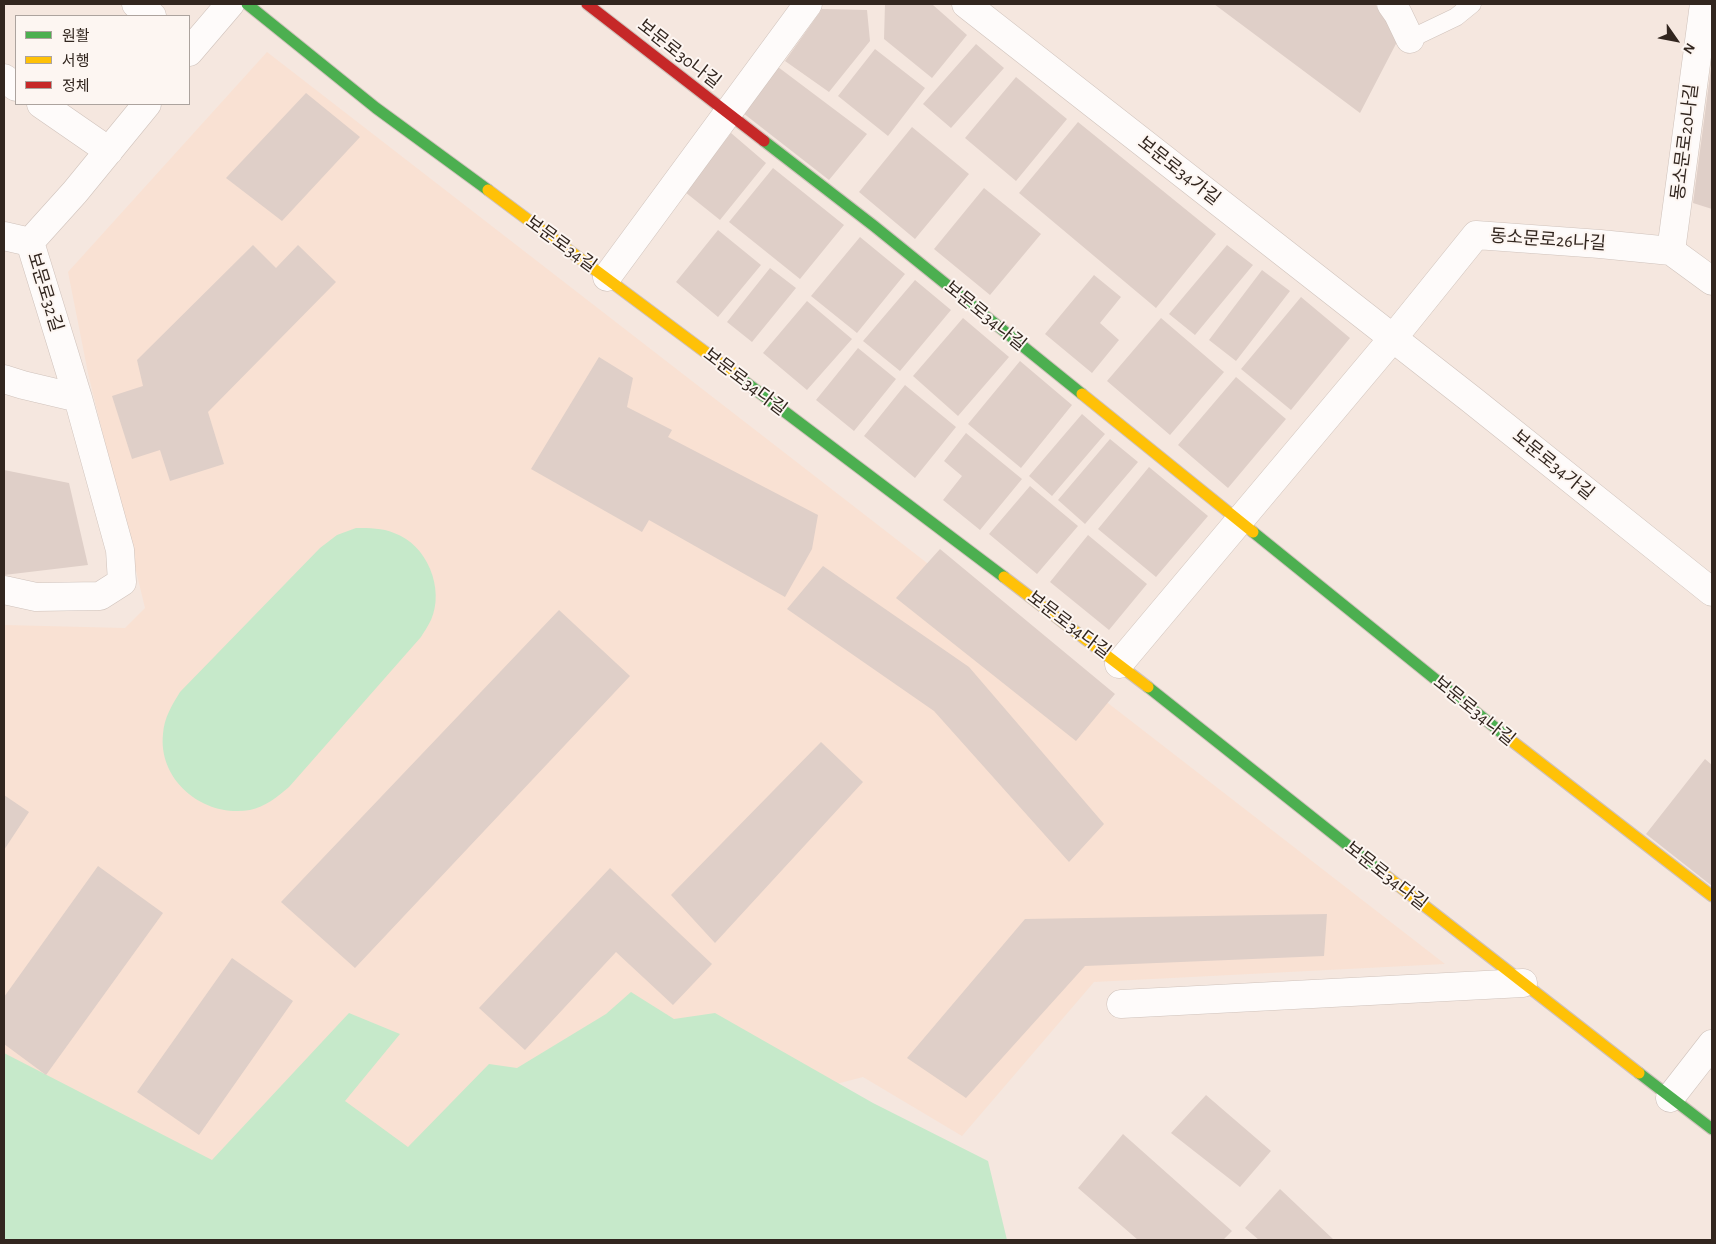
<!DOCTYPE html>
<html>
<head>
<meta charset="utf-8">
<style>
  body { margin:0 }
  #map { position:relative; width:1716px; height:1244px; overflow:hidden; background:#f5e7df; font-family:"Alegreya Sans","Noto Sans KR",sans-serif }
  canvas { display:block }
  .frame { position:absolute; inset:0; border:5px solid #32261f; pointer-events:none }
  .legend { position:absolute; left:15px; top:15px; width:175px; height:90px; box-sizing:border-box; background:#fdf6f2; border:1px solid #aca39e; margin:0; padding:6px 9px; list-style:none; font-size:15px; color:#32261f }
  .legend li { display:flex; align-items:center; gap:10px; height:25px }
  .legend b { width:25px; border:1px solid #aca39e }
  .north { position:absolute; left:1651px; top:15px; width:50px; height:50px; -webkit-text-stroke:4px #fdf6f2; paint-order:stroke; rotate:123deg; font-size:14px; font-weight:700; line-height:20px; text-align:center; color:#32261f }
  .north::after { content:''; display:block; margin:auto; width:18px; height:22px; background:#32261f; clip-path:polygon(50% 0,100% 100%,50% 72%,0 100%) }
</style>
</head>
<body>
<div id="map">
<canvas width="1716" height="1244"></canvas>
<div class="frame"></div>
<ul class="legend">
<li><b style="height:6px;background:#4caf50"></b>원활</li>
<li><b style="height:6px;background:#ffc107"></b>서행</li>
<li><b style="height:6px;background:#c62828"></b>정체</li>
</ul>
<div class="north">N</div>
</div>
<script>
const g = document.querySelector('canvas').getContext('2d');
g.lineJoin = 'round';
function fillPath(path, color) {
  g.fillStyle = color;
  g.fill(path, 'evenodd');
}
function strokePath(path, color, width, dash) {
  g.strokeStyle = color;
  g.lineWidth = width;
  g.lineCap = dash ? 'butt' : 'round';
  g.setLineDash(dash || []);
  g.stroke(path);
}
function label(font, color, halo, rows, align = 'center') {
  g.font = font + ' "Alegreya Sans","Noto Sans KR",sans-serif';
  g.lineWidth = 4;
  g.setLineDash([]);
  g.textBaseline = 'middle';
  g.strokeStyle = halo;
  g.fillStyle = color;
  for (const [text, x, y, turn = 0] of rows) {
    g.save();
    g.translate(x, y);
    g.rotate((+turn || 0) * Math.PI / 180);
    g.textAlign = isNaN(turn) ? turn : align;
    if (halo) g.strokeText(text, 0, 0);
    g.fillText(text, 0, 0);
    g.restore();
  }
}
fillPath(new Path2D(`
  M267,52L1445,964L1094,982L962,1136L863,1077L270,1232L4,1189V625L125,628L145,608L88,373L68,272Z`), '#f9e1d3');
fillPath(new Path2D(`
  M356,528C370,528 382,528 394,533C427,544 445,589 431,620C428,626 424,632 421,637L289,787C277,797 265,807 250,810C204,818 158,781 163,734C164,718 172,705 180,692L320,548L337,535Z
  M631,992L674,1019L715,1013L873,1103L988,1161L1007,1240H4V1053L212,1160L349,1013L400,1034L345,1101L408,1147L489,1064L517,1068L606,1014Z`), '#c6e9ca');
fillPath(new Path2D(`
  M885,4L933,5L967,35L932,78L884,39Z
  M1214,4H1375L1399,38L1360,113Z
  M822,9L867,10L870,41L829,92L785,61Z
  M976,44L1004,68L951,128L923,104Z
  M875,49L925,88L888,136L838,96Z
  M778,67L867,134L829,180L743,113Z
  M1711,68H1712V209L1693,203Z
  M1016,77L1067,119L1016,181L965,138Z
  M306,93L360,137L282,221L226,178Z
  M1078,122L1216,234L1156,308L1019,193Z
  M912,127L969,174L915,239L859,192Z
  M731,133L766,163L720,220L685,192Z
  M773,168L844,225L800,279L729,222Z
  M984,188L1041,234L990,295L934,249Z
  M718,230L761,265L718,317L676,282Z
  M860,237L905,274L857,333L811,296Z
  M253,245L276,268L298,245L336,282L208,412L224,464L170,481L160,450L132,459L112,396L143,386L137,360Z
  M1227,245L1253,265L1195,335L1169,314Z
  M770,268L796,288L752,342L727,322Z
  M1262,270L1290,291L1236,361L1209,340Z
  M1094,275L1121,297L1100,323L1119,340L1092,373L1045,334Z
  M915,280L951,310L900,371L863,341Z
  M1301,297L1350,338L1291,410L1241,369Z
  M807,301L852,339L807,390L763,353Z
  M963,318L1009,357L958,416L913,376Z
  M1161,318L1224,372L1170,435L1107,381Z
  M858,348L896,379L854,431L816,400Z
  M599,357L633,378L627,407L672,430L668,437L818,515L812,549L785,597L649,520L642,532L531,469Z
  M1020,361L1072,405L1021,468L968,424Z
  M1236,377L1286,419L1228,488L1178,445Z
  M905,385L956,427L915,478L864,436Z
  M1082,414L1105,434L1052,496L1029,476Z
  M966,433L1022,479L980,530L943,500L962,476L944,461Z
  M1110,439L1138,462L1085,524L1058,500Z
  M1149,467L1208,516L1156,577L1098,529Z
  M4,470L69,483L88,565L4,575Z
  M1030,486L1078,526L1037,574L989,534Z
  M1088,535L1147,584L1109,630L1050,582Z
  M940,549L1115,694L1076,741L896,598Z
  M823,566L969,667L1104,824L1069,862L934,711L787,609Z
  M559,610L630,676L355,968L281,902Z
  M821,742L863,782L715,943L671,895Z
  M1705,759L1712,765V886L1646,834Z
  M4,795L29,812L4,850Z
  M98,866L163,913L46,1075L4,1044V997Z
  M610,868L712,964L673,1005L616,952L525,1050L479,1008Z
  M1327,914L1324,956L1085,966L966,1098L907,1058L1025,919Z
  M232,958L293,1001L199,1135L137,1092Z
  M1206,1095L1271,1151L1240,1187L1171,1133Z
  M1123,1134L1232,1231L1223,1240H1138L1078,1188Z
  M1280,1189L1334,1240H1259L1245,1228Z`), '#dfcfc8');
const lane = new Path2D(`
  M1410,39L1456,17L1472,4`);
const street = new Path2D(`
  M136,4L152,16
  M966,4L1472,400L1712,592
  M1391,4L1398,14L1410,39
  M189,52L230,4
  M4,78L16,87
  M41,104L109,151
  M4,236L30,242
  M1671,251L1704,4
  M607,277L808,4
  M4,379L23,385L78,398
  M4,590L36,597L100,596L122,582L120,550L78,398L30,242L75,192L147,104
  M1119,664L1393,338L1476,235L1600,244L1671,251L1712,281
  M1121,1004L1523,983
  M1670,1098L1712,1044`);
const fast = new Path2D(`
  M247,4L376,108L488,190
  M764,141L874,226L1082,394
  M740,378L1004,577
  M1253,532L1508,738
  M1148,687L1385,875
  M1639,1073L1712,1129`);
const slow = new Path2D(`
  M488,190L740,378
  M1082,394L1253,532
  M1004,577L1148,687
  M1508,738L1712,896
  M1385,875L1639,1073`);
const jam = new Path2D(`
  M587,4L764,141`);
strokePath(lane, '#cfc2bb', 19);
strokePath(street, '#cfc2bb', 29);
strokePath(fast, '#cfc2bb', 13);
strokePath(slow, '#cfc2bb', 13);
strokePath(jam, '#cfc2bb', 13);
strokePath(lane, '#fefbfa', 18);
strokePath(street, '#fefbfa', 28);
strokePath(fast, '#4caf50', 11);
strokePath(slow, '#ffc107', 11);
strokePath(jam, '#c62828', 11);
label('18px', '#32261f', '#fdf6f2', [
  ["보문로30나길",679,54,38],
  ["동소문로20나길",1685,142,-83],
  ["보문로34가길",1179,171,38],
  ["동소문로26나길",1548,240,4],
  ["보문로34길",561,244,36],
  ["보문로32길",45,292,73],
  ["보문로34나길",985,316,39],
  ["보문로34다길",745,382,37],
  ["보문로34가길",1553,465,39],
  ["보문로34다길",1069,625,37],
  ["보문로34나길",1474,711,39],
  ["보문로34다길",1386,876,38]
]);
</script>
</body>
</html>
